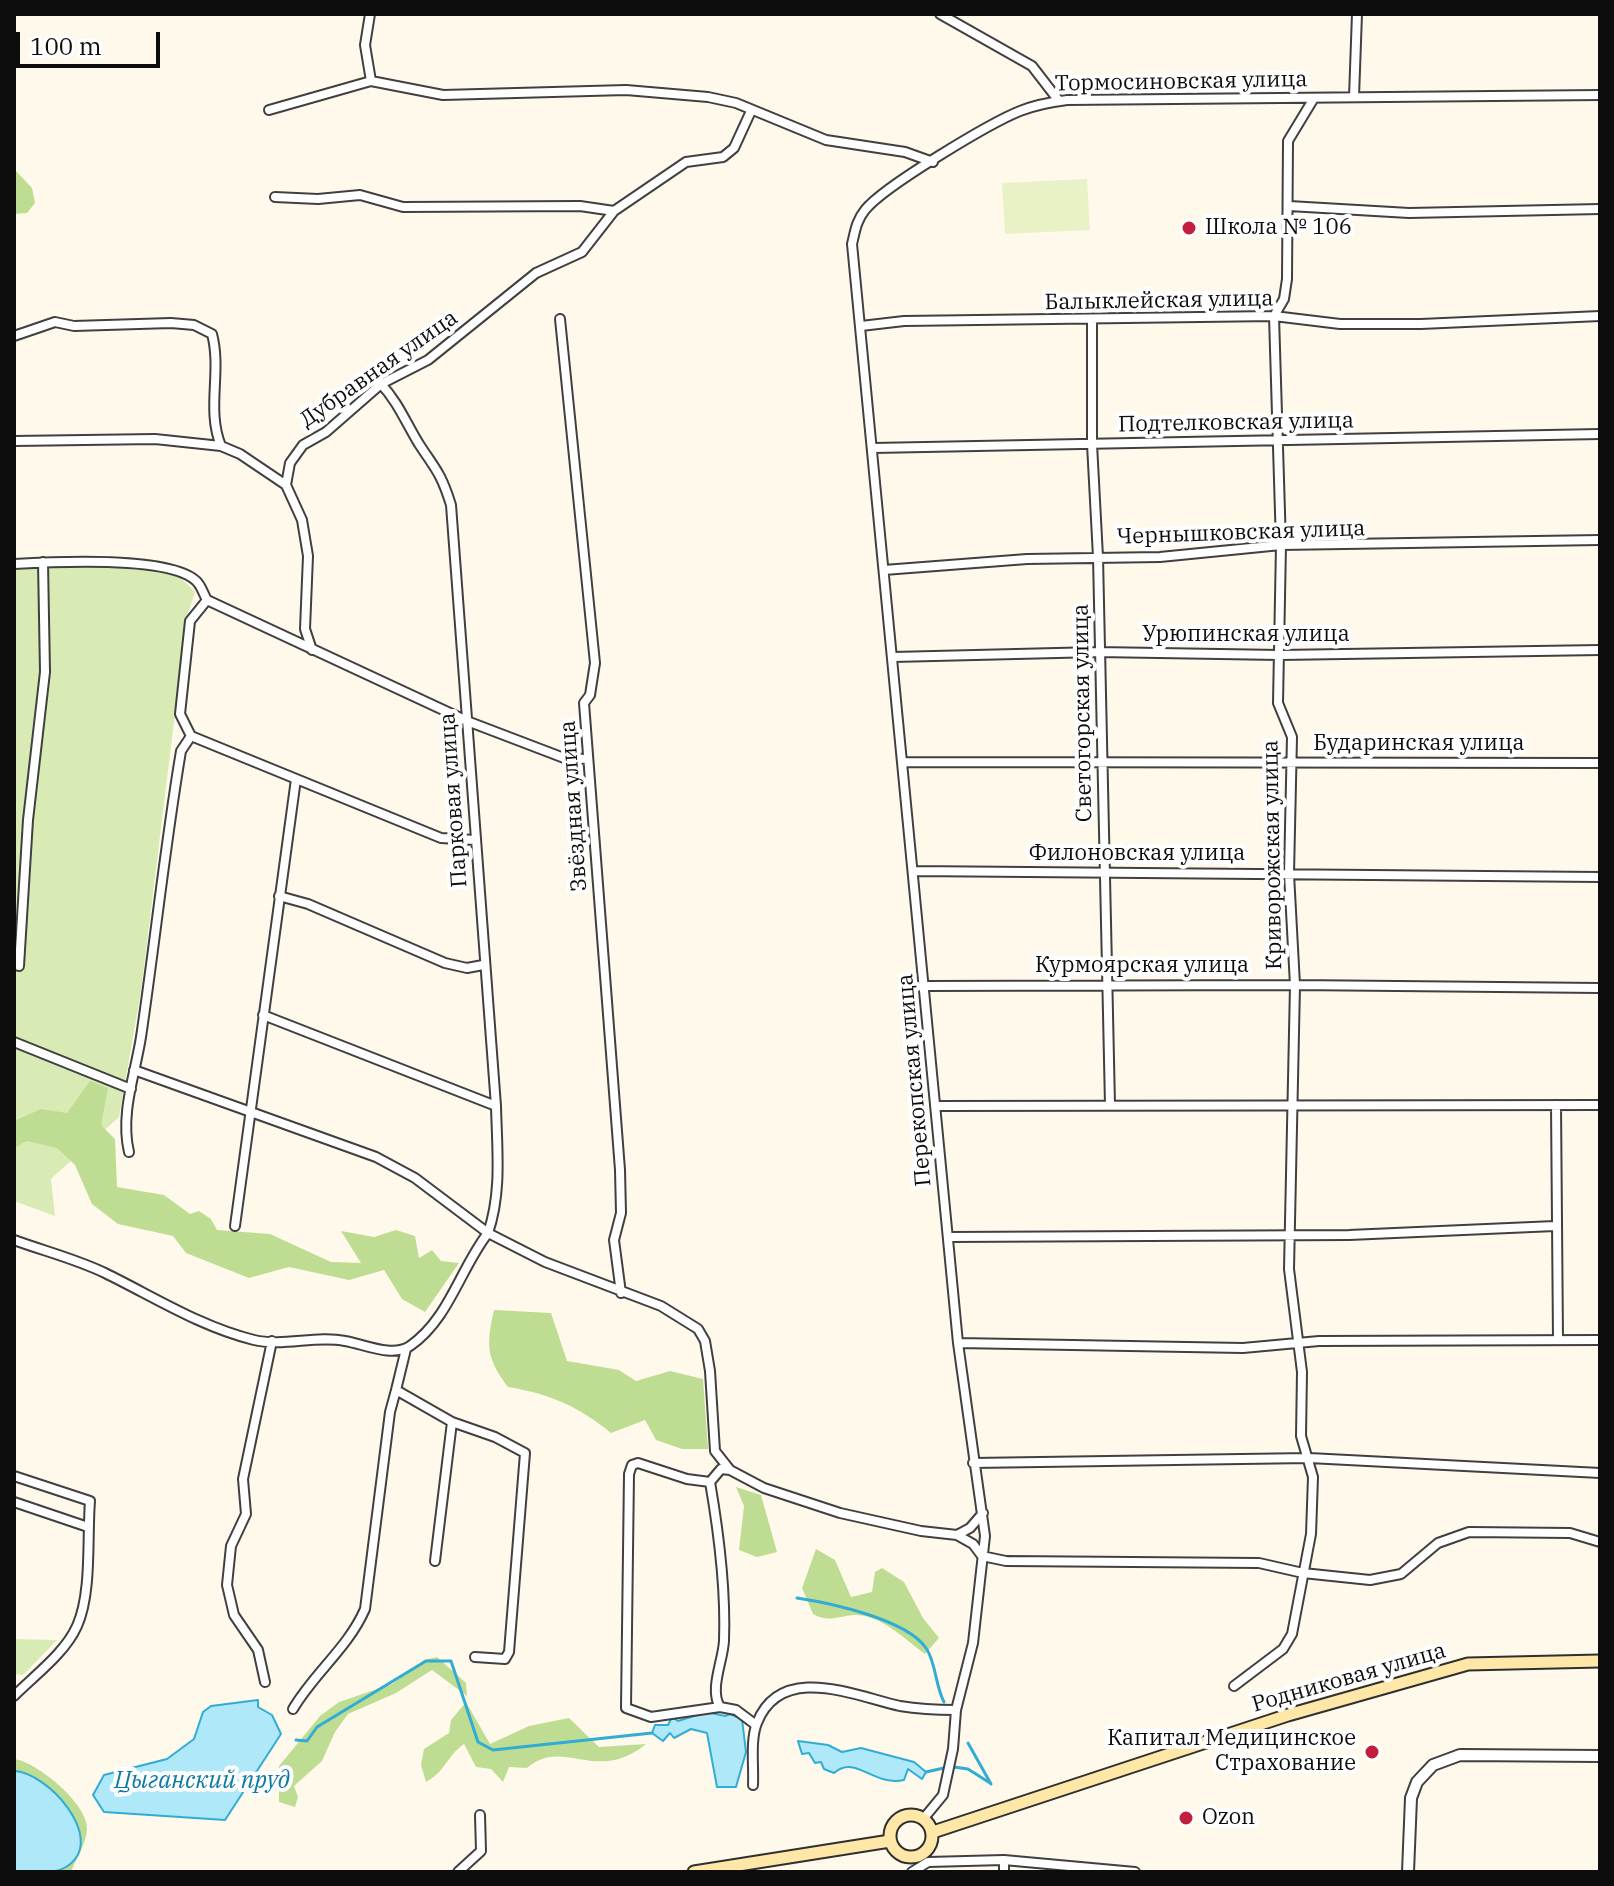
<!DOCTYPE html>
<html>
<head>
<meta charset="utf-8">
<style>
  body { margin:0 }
  #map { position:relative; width:1614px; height:1886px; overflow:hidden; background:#fff9ec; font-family:"IBM Plex Serif",serif }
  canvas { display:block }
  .frame { position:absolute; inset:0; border:16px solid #0d0d0d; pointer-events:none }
  .scale { position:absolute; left:16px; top:32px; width:144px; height:36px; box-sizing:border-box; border:4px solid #0d0d0d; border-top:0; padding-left:10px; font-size:24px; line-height:28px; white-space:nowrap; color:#0d0d0d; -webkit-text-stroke:6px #fff; paint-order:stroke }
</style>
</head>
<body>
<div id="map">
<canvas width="1614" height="1886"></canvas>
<div class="frame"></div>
<div class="scale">100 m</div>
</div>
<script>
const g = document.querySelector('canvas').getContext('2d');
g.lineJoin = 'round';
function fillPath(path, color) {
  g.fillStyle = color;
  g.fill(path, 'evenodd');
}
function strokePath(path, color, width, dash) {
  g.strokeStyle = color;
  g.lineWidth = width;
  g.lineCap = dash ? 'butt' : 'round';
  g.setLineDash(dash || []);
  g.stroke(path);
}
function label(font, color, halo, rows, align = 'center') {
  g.font = font + ' "IBM Plex Serif",serif';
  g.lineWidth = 8;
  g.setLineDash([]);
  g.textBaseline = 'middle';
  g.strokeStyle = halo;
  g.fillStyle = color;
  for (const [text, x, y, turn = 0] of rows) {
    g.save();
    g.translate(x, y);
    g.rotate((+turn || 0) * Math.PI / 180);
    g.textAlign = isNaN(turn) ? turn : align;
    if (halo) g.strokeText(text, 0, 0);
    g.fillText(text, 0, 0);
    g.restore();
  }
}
fillPath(new Path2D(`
  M102,564L179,576L195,592L187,616L141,991L119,1117L51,1179L55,1216L14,1201V570Z
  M14,1639L57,1640L23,1675L14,1674Z`), '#d9ebb4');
fillPath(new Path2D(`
  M14,154L15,170L32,188L35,203L27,213L14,214Z
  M90,1081L108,1088L101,1125L115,1139L117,1187L164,1195L190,1214L199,1211L211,1219L217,1230L270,1234L331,1262L361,1263L341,1231L374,1237L396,1230L415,1236L419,1258L432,1250L441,1261L459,1263L425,1312L402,1299L384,1270L349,1280L289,1267L249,1278L186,1253L173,1236L118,1224L92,1204L75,1165L57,1148L27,1141L14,1148V1121L41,1109L67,1113Z
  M494,1310L551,1313L567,1361L619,1370L636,1381L670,1371L703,1379L708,1449H682L656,1440L645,1420L611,1433C578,1406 550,1394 508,1387C486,1358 486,1345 494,1310Z
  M736,1487L761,1495L777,1552L757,1557L739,1550L744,1506Z
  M816,1549L835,1560L851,1597L872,1592L875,1572L882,1568L904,1582L923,1618L939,1638L925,1654C904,1639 882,1615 855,1615C837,1616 830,1623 813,1614L802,1588Z
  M437,1657L466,1683L467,1696L432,1670L396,1693L348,1714L335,1732L322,1761L294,1786L298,1797L295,1807L279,1802V1766L320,1716L339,1702L392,1684L424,1660Z
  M466,1702L490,1744L529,1726L569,1718L599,1747L646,1744C596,1785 563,1736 527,1768L509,1767L503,1782L491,1769L476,1767L464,1744C447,1756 445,1772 426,1782L421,1765L424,1749L449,1733L451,1720Z
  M14,1759C38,1762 90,1806 87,1830C86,1844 76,1859 71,1872H43L14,1785Z`), '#bfdd92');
fillPath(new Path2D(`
  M1087,179L1090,230L1005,234L1002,183Z`), '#e9f2c6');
const water = new Path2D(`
  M258,1700V1707L272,1715L281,1734L225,1820L104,1812L93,1795L104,1775L167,1759L194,1739L203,1712L211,1706Z
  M707,1712L725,1716L730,1714L742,1719L746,1752L736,1787H717L707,1733L691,1729L674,1738L670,1733L663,1741L652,1733L655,1725H668L672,1717L678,1721Z
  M798,1741L828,1745L842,1752L861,1748L914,1762L926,1772L922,1779L908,1769L904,1780C873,1787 856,1754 834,1773L824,1769L821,1762L815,1763L809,1753L802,1754Z
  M14,1771C47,1772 106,1837 69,1865C55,1876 31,1872 14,1872Z`);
fillPath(water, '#aee8f9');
strokePath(water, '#31acd4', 2);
strokePath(new Path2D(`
  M797,1598C830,1603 906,1619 926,1648C936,1662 935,1685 944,1702
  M296,1740L307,1741L317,1727L426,1661H451L478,1742L493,1750L652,1733
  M968,1743L991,1784
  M954,1767L968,1769L990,1783
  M926,1772L944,1768`), '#31acd4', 3);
const minor = new Path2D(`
  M370,14L365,45L371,81
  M940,14L1032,66L1059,101
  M1354,97L1357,14
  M269,110L371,81L443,95L626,90L708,97L736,103L826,140L905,152L933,162
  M275,197L318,199L360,195L403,207L580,206L614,211
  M1289,206L1409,213L1600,209
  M560,319L595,663L590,695L584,703L620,1170L621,1213L614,1240L621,1293
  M1092,320V444L1098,557L1110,1105
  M861,326L904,321L1274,316L1340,324H1421L1600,316
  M14,336L55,322L74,326L171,323L194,325L212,334C222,372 206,409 221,446
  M14,441L155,439L221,446L240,454L286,485
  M873,448L1600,434
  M14,564C50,562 175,555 198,583C202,588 204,595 207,600
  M884,570L1027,559L1160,557L1281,545L1600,540
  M207,600L467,721L564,758L588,759
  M312,650L305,629L308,556L302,520L286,485L290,463L303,445L326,432L381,384L428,360L536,273L582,252L614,211L686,162L723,157L734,148L751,111
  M893,657L1098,652L1280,655L1600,650
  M191,736L441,838L475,840
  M903,762L1600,763
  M913,871L1600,877
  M279,896L308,904L445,963L467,968L483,965
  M19,966L28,820L45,672L43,562
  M924,986L1295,985L1600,988
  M263,1015L496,1106
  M14,1042L131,1089
  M134,1070L376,1157L415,1178L488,1233C502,1192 497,1149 496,1106L451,505C441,473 436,470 419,444C406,423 398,402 381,384
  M1556,1105L1558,1339
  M935,1106L1600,1105
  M129,1152C120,1114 135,1075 141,1037C155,942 165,846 181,751L191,736L180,714L190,621L207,600
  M235,1226L296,779
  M948,1237L1349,1235L1555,1226
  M14,1240C44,1251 76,1259 105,1273C154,1297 201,1327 254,1340C283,1347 316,1335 345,1341C364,1344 392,1358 410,1346C449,1319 460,1269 488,1233L545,1262L661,1306L698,1329L705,1341L710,1371L715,1451L730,1470
  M958,1343L1243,1348L1319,1341L1600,1340
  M406,1349L396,1390L452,1422L495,1437L525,1453L509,1652L505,1659L475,1657
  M973,1463L1309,1458L1600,1473
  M14,1476L90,1501C87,1537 92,1593 77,1626C65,1653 35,1675 14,1696
  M710,1482C719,1534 726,1588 724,1641C723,1661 709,1690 720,1707L736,1710L756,1725
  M14,1502L88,1527
  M957,1535L970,1528L983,1513
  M435,1561L452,1422
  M265,1682L258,1650L234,1615L227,1585L231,1546L246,1514L243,1479L272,1341
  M1234,1686L1283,1649L1292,1634L1311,1534L1313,1477L1301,1436L1302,1372L1289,1269L1295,985L1289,874L1292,737L1278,703L1281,545L1274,316L1284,299L1287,279L1288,141L1314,98
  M720,1707L651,1717L626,1708L629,1474L632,1465L638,1463L687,1479L710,1482L721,1469L730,1470L764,1488L840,1513L921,1531L957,1535L973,1544L982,1556L1006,1561L1259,1563L1303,1573L1370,1580L1401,1574L1438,1543L1469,1532L1570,1533L1600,1542
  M293,1709C314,1673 348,1648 365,1609L390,1412L396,1390
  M753,1785C754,1767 750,1740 757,1723C781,1662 855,1696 900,1706C918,1709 937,1710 956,1710
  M924,1818L943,1795L953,1749L956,1710L973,1643L985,1536L958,1343L852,244C855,232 856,221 865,210C883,187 990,123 1020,111C1035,105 1051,102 1067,100L1600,95
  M1004,1860V1872
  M458,1872L481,1851L480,1815
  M912,1872L928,1862L1004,1860L1135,1872`);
const tertiary = new Path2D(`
  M1408,1872L1411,1798L1417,1782L1433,1765L1460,1755L1600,1756`);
const secondary = new Path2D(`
  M890 1836a21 21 0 1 1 42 0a21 21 0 1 1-42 0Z
  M933,1832L1288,1715L1468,1664L1600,1661
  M694,1872L890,1841`);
strokePath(minor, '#404040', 12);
strokePath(tertiary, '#404040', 14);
strokePath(secondary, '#2f2f2f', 15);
strokePath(minor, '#fff', 8);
strokePath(tertiary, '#fff', 10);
strokePath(secondary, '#ffe8a7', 11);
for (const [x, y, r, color] of [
  [1189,228,8,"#c41e3f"],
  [1372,1752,8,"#c41e3f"],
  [1186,1818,8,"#c41e3f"]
]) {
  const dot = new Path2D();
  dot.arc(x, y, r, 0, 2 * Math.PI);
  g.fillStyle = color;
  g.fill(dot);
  strokePath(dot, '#fff', 3);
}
label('22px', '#0d0d0d', '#fff', [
  ["Тормосиновская улица",1181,82,-1],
  ["Балыклейская улица",1159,301,-1],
  ["Дубравная улица",379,369,-35],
  ["Подтелковская улица",1236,423,-1],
  ["Чернышковская улица",1241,533,-2],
  ["Урюпинская улица",1246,635],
  ["Светогорская улица",1083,713,-91],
  ["Бударинская улица",1419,744],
  ["Парковая улица",454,800,-94],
  ["Звёздная улица",574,806,-94],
  ["Филоновская улица",1137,854],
  ["Криворожская улица",1273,855,-91],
  ["Курмоярская улица",1142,966],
  ["Перекопская улица",915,1080,-95],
  ["Родниковая улица",1349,1678,-16]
]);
label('22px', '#0d0d0d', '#fff', [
  ["Школа № 106",1205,228],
  ["Капитал Медицинское",1356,1739,"right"],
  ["Страхование",1356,1764,"right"],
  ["Ozon",1202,1818]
], 'left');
label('italic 24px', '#107aa5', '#fff', [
  ["Цыганский пруд",202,1781]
]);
</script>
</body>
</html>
